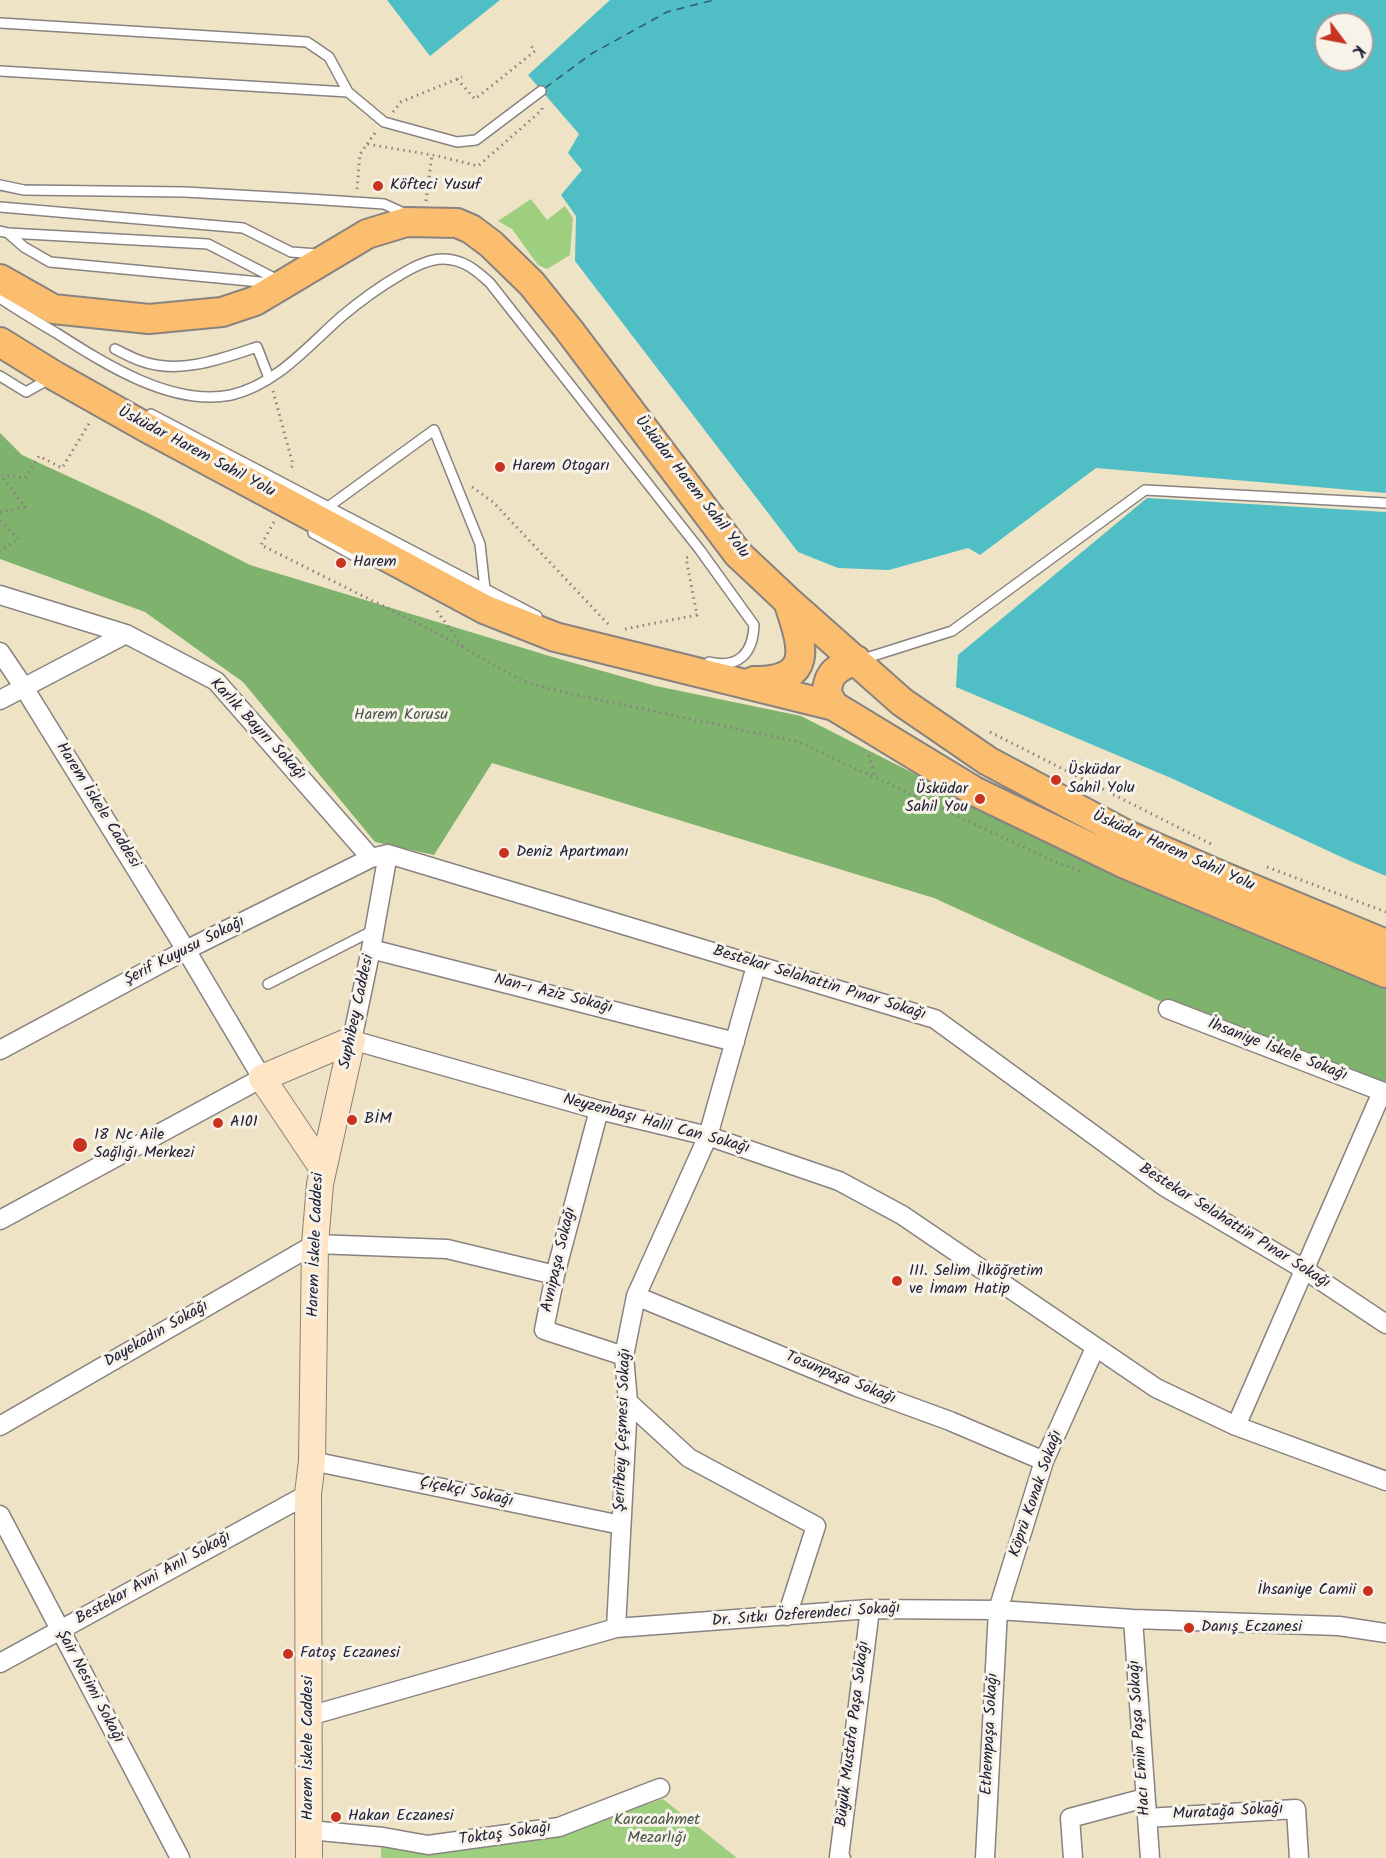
<!DOCTYPE html>
<html>
<head>
<meta charset="utf-8">
<style>
  body { margin:0 }
  #map { position:relative; width:1386px; height:1858px; overflow:hidden; background:#efe3c6; font-family:Kalam,sans-serif }
  canvas { display:block }
  .north { position:absolute; left:1314px; top:12px; width:60px; height:60px; box-sizing:border-box; background:#f7f3e8; border:2px solid #a29fa3; border-radius:50%; rotate:122deg; font-size:16px; font-weight:700; line-height:24px; text-align:center; color:#22223b }
  .north::after { content:''; display:block; margin:auto; width:21px; height:27px; background:#c8321e; clip-path:polygon(50% 0,100% 100%,50% 72%,0 100%) }
</style>
</head>
<body>
<div id="map">
<canvas width="1386" height="1858"></canvas>
<div class="north">K</div>
</div>
<script>
const g = document.querySelector('canvas').getContext('2d');
g.lineJoin = 'round';
function fillPath(path, color) {
  g.fillStyle = color;
  g.fill(path, 'evenodd');
}
function strokePath(path, color, width, dash) {
  g.strokeStyle = color;
  g.lineWidth = width;
  g.lineCap = dash ? 'butt' : 'round';
  g.setLineDash(dash || []);
  g.stroke(path);
}
function label(font, color, halo, rows, align = 'center') {
  g.font = font + ' Kalam,sans-serif';
  g.lineWidth = 6;
  g.setLineDash([]);
  g.textBaseline = 'middle';
  g.strokeStyle = halo;
  g.fillStyle = color;
  for (const [text, x, y, turn = 0] of rows) {
    g.save();
    g.translate(x, y);
    g.rotate((+turn || 0) * Math.PI / 180);
    g.textAlign = isNaN(turn) ? turn : align;
    if (halo) g.strokeText(text, 0, 0);
    g.fillText(text, 0, 0);
    g.restore();
  }
}
fillPath(new Path2D(`
  M531,199L547,220L565,206L573,218L570,255L547,269L538,265L512,229L498,221Z
  M663,1799L737,1858H381V1843L560,1832Z`), '#9dcf7e');
fillPath(new Path2D(`
  M0,433L22,455L148,513L250,565L556,658L656,686L801,716L972,803L1386,987V1087L1160,1001L934,898L492,763L434,855L375,842L243,682L145,612L0,559Z`), '#7eb26d');
fillPath(new Path2D(`
  M387,0H500L430,56Z
  M610,0H1386V493L1096,468L980,555L968,548L889,570L838,568L798,552L575,261L576,216L561,195L582,170L568,153L579,134L528,75ZM1326,24H1362V60H1326Z
  M1147,498L1386,512V876L1350,861L1171,778L956,687L958,655Z`), '#50bec5');
strokePath(new Path2D(`
  M545,88L591,54L667,12L714,0`), '#32596b', 1.5, [8, 6]);
const lane = new Path2D(`
  M0,23L307,42L329,57L348,92L384,122L457,142L476,140L541,91
  M0,71L348,92
  M0,185L24,190L185,192L309,199L384,204L406,214
  M0,207L243,228L291,252L318,254
  M0,231L8,233L208,244L278,280
  M8,233L24,247L50,262L271,283
  M0,298C19,311 38,322 58,334C105,364 172,407 231,395C276,385 308,346 341,317C360,301 379,287 400,275C413,267 428,259 443,259C463,259 476,270 490,283L700,550L754,625C753,653 739,669 709,662
  M115,349C123,353 132,358 141,361C179,375 221,359 257,347L269,378
  M0,376L26,392L49,379
  M151,414L537,616
  M328,507L434,430L480,544L485,589
  M313,533L358,558L370,561
  M863,659L952,631L1145,490L1386,503
  M268,984L374,930`);
const street = new Path2D(`
  M0,595L126,634L216,681L371,858L388,854L935,1019L1165,1187L1305,1270L1386,1324
  M0,652L23,686L186,950L262,1078L0,1220
  M0,700L126,634
  M388,854L371,949L352,1040L599,1110L708,1136L839,1181L902,1215L1156,1388L1236,1426L1386,1481
  M371,949L735,1042
  M1168,1009L1386,1093
  M0,1050L186,950L371,858
  M599,1110L555,1275L544,1330L624,1356
  M636,1296L857,1387L950,1421L1044,1461
  M628,1402L689,1458L816,1526L787,1616
  M0,1426L315,1244L447,1249L555,1275
  M1236,1426L1382,1092
  M312,1461L621,1525
  M0,1515L180,1858
  M1133,1619L1150,1858
  M616,1628L628,1402L624,1356L636,1296L708,1136L756,966
  M0,1663L308,1494
  M309,1716L616,1628L870,1609L998,1610L1133,1619L1339,1626L1386,1633
  M1147,1818L1296,1809L1299,1858
  M309,1830L383,1837L428,1845L559,1827L660,1788
  M841,1858L839,1857L870,1609
  M985,1858L998,1610L1044,1461L1095,1348
  M1073,1858L1070,1818L1145,1798`);
const secondary = new Path2D(`
  M323,1169L262,1078L352,1040
  M309,1858L308,1494L312,1461L315,1244L320,1184L352,1040`);
const primary = new Path2D(`
  M0,279L53,309L149,319L222,312L255,301L367,234L406,222L457,223L471,229L491,244L532,284L569,330L738,554L788,601L902,702L988,761L1127,835L1224,877L1386,944
  M0,342L55,376L149,429L484,609L555,637L834,706L974,791L1123,863L1386,973
  M754,681C817,681 802,644 788,601
  M834,706L827,694C827,673 838,667 856,660`);
strokePath(lane, '#888280', 12);
strokePath(street, '#888280', 21);
strokePath(secondary, '#888280', 28);
strokePath(primary, '#888280', 32);
strokePath(new Path2D(`
  M457,79L475,99L535,51L531,46
  M393,112L401,102L462,77
  M367,144L375,133
  M357,189L360,154L367,144L438,156L478,166L542,110V107
  M426,201L432,155
  M273,391L293,465L289,471
  M472,487L493,502L609,625
  M0,512L25,507L1,475L25,478L39,456L62,468L90,422
  M0,521L19,539L0,551
  M274,522L261,545L441,635L520,680L554,690L799,742L1053,861L1083,872
  M437,611L463,647
  M625,629L697,615L686,558L688,557
  M990,732L1211,844
  M869,755L875,777
  M1267,867L1386,912`), '#888280', 3, [1.5, 4.5]);
strokePath(lane, '#fff', 9);
strokePath(street, '#fff', 18);
strokePath(secondary, '#fde5c5', 26);
strokePath(primary, '#fbbd6e', 28);
for (const [x, y, r, color] of [
  [378,186,6,"#c8321e"],
  [500,467,6,"#c8321e"],
  [341,563,6,"#c8321e"],
  [1056,780,6,"#c8321e"],
  [980,799,6,"#c8321e"],
  [504,853,6,"#c8321e"],
  [352,1120,6,"#c8321e"],
  [218,1123,6,"#c8321e"],
  [80,1145,8,"#c8321e"],
  [897,1281,6,"#c8321e"],
  [1368,1591,6,"#c8321e"],
  [1189,1628,6,"#c8321e"],
  [288,1654,6,"#c8321e"],
  [336,1817,6,"#c8321e"]
]) {
  const dot = new Path2D();
  dot.arc(x, y, r, 0, 2 * Math.PI);
  g.fillStyle = color;
  g.fill(dot);
  strokePath(dot, '#f7f3e8', 2);
}
label('16px', '#22223b', '#f7f3e8', [
  ["Köfteci Yusuf",390,186],
  ["Harem Otogarı",512,467],
  ["Harem",353,563],
  ["Üsküdar",1068,771],
  ["Sahil Yolu",1068,789],
  ["Üsküdar",968,790,"right"],
  ["Sahil You",968,808,"right"],
  ["Deniz Apartmanı",516,853],
  ["BİM",364,1120],
  ["A101",230,1123],
  ["18 Nc Aile",94,1136],
  ["Sağlığı Merkezi",94,1154],
  ["III. Selim İlköğretim",909,1272],
  ["ve İmam Hatip",909,1290],
  ["İhsaniye Camii",1356,1591,"right"],
  ["Danış Eczanesi",1201,1628],
  ["Fatoş Eczanesi",300,1654],
  ["Hakan Eczanesi",348,1817]
], 'left');
label('16px', '#22223b', '#f7f3e8', [
  ["Üsküdar Harem Sahil Yolu",196,453,28],
  ["Üsküdar Harem Sahil Yolu",691,488,52],
  ["Karlık Bayırı Sokağı",257,730,47],
  ["Harem İskele Caddesi",97,806,58],
  ["Üsküdar Harem Sahil Yolu",1173,852,24],
  ["Şerif Kuyusu Sokağı",185,952,-27],
  ["Bestekar Selahattin Pınar Sokağı",819,984,17],
  ["Nan-ı Aziz Sokağı",553,995,14],
  ["Suphibey Caddesi",358,1012,-78],
  ["İhsaniye İskele Sokağı",1277,1051,21],
  ["Neyzenbaşı Halil Can Sokağı",656,1125,15],
  ["Bestekar Selahattin Pınar Sokağı",1234,1227,32],
  ["Harem İskele Caddesi",317,1245,-88],
  ["Avnipaşa Sokağı",560,1260,-77],
  ["Dayekadın Sokağı",157,1335,-30],
  ["Tosunpaşa Sokağı",840,1379,22],
  ["Şerifbey Çeşmesi Sokağı",624,1430,-88],
  ["Çiçekçi Sokağı",466,1493,12],
  ["Köprü Konak Sokağı",1037,1494,-71],
  ["Bestekar Avni Anıl Sokağı",154,1579,-29],
  ["Dr. Sıtkı Özferendeci Sokağı",806,1616,-4],
  ["Şair Nesimi Sokağı",89,1687,62],
  ["Büyük Mustafa Paşa Sokağı",854,1734,-83],
  ["Ethempaşa Sokağı",991,1734,-87],
  ["Hacı Emin Paşa Sokağı",1141,1738,-94],
  ["Harem İskele Caddesi",309,1748,-90],
  ["Muratağa Sokağı",1228,1813,-3],
  ["Toktaş Sokağı",505,1835,-8]
]);
label('16px', '#47564f', '#f7f3e8', [
  ["Harem Korusu",401,716],
  ["Karacaahmet",657,1821],
  ["Mezarlığı",657,1839]
]);
</script>
</body>
</html>
